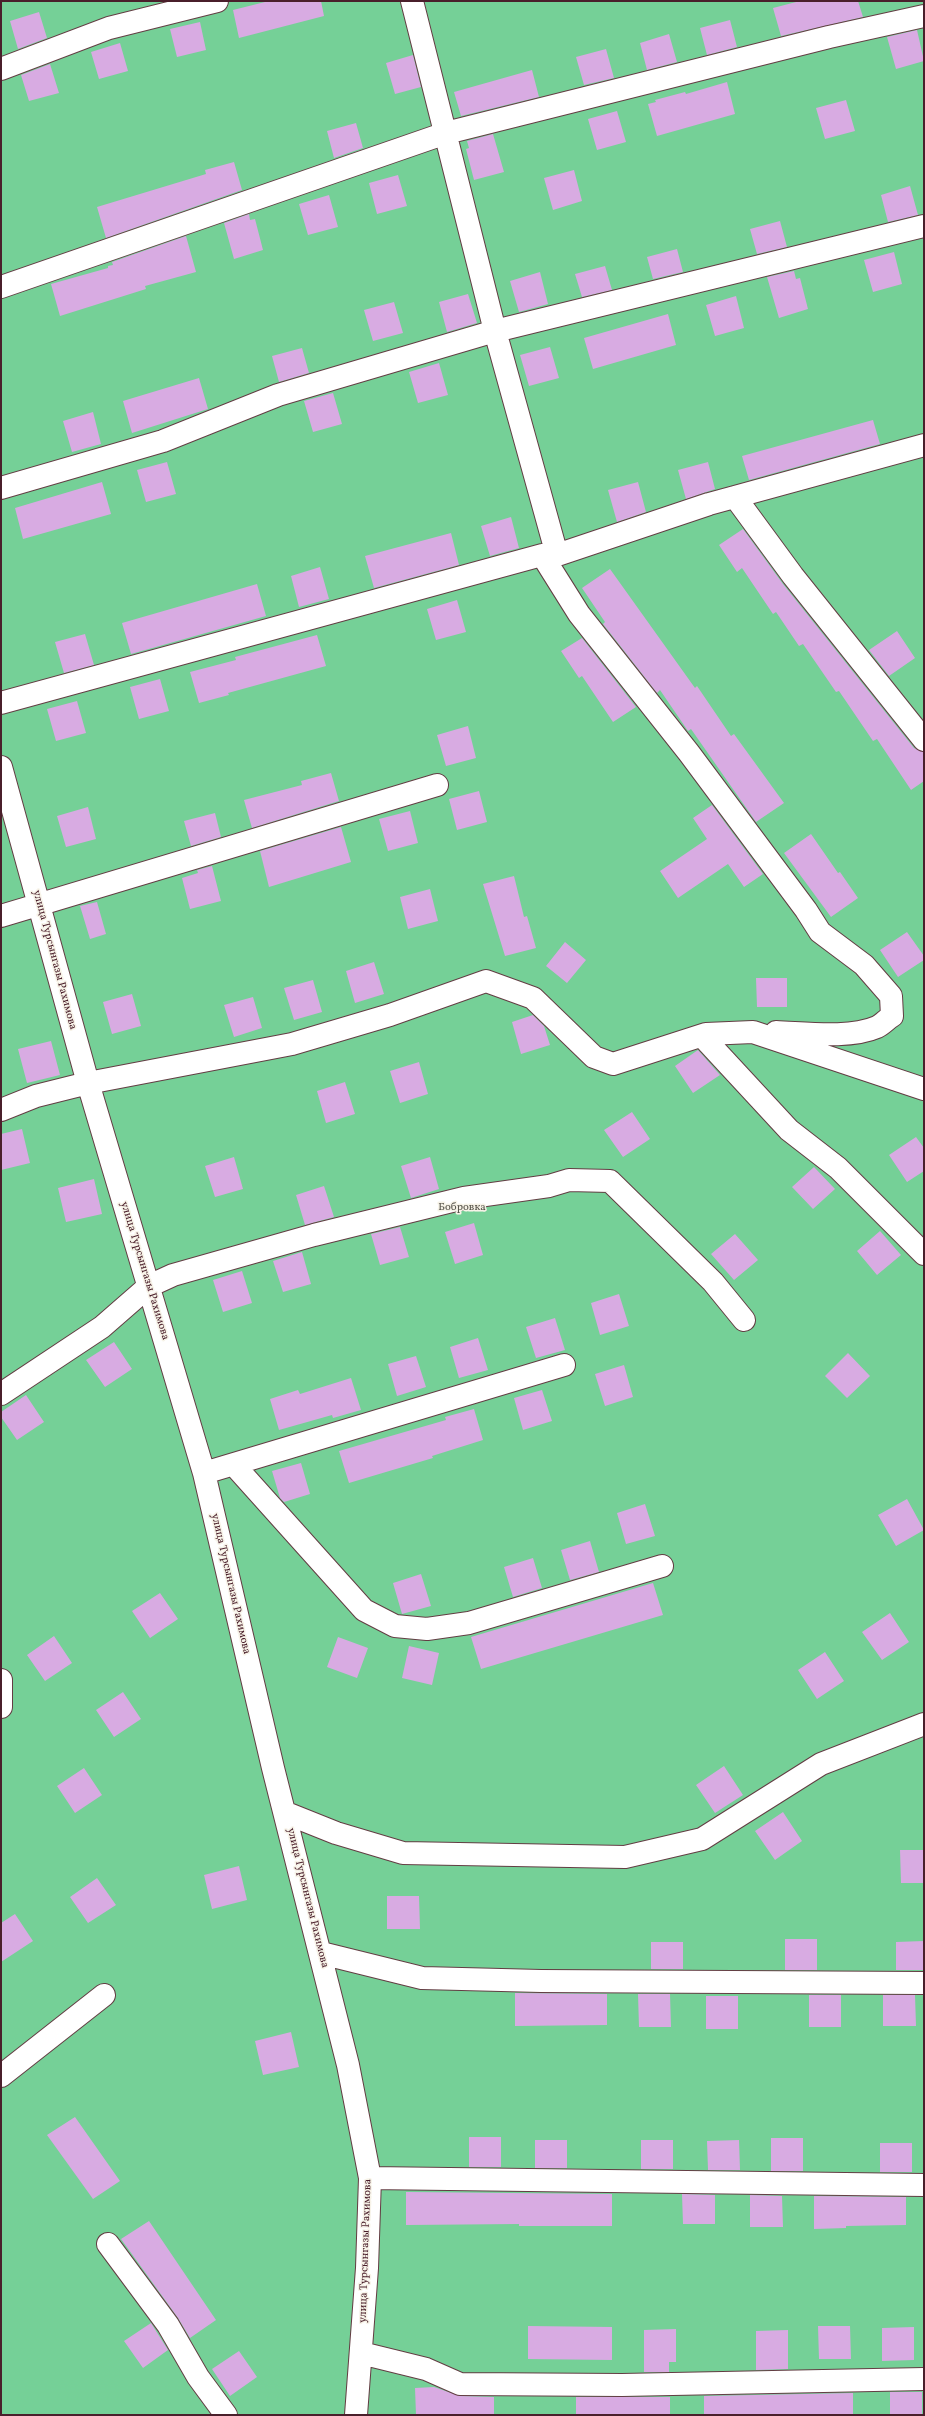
<!DOCTYPE html>
<html>
<head>
<meta charset="utf-8">
<style>
  body { margin:0 }
  #map { position:relative; width:925px; height:2416px; overflow:hidden; background:#f1e6cd; font-family:Vollkorn,serif }
  canvas { display:block }
  .frame { position:absolute; inset:0; border:2px solid #4a1f2b; pointer-events:none }
</style>
</head>
<body>
<div id="map">
<canvas width="925" height="2416"></canvas>
<div class="frame"></div>
</div>
<script>
const g = document.querySelector('canvas').getContext('2d');
g.lineJoin = 'round';
function fillPath(path, color) {
  g.fillStyle = color;
  g.fill(path, 'evenodd');
}
function strokePath(path, color, width, dash) {
  g.strokeStyle = color;
  g.lineWidth = width;
  g.lineCap = dash ? 'butt' : 'round';
  g.setLineDash(dash || []);
  g.stroke(path);
}
function label(font, color, halo, rows, align = 'center') {
  g.font = font + ' Vollkorn,serif';
  g.lineWidth = 3;
  g.setLineDash([]);
  g.textBaseline = 'middle';
  g.strokeStyle = halo;
  g.fillStyle = color;
  for (const [text, x, y, turn = 0] of rows) {
    g.save();
    g.translate(x, y);
    g.rotate((+turn || 0) * Math.PI / 180);
    g.textAlign = isNaN(turn) ? turn : align;
    if (halo) g.strokeText(text, 0, 0);
    g.fillText(text, 0, 0);
    g.restore();
  }
}
fillPath(new Path2D(`
  M1,1H924V2415H1Z`), '#75d097');
fillPath(new Path2D(`
  M269,1H321L324,16L239,38L233,10Z
  M800,1H858L863,17L781,36L773,8Z
  M39,12L47,38L18,49L10,21Z
  M730,20L737,47L707,55L700,28Z
  M200,22L206,50L177,57L170,29Z
  M917,30L924,61L896,69L887,37Z
  M669,34L677,62L647,70L640,43Z
  M120,43L128,71L99,79L91,52Z
  M606,49L614,78L584,85L576,57Z
  M413,55L421,87L395,94L386,63Z
  M50,64L59,93L29,101L21,75Z
  M532,70L539,97L461,116L454,92Z
  M727,82L735,114L657,136L648,104L656,102L655,100L685,92L686,94Z
  M846,100L855,131L825,139L816,108Z
  M617,111L626,142L597,150L588,119Z
  M356,123L363,148L334,158L327,131Z
  M493,134L504,172L474,180L466,149L469,148L467,141Z
  M234,162L242,190L106,238L97,207L206,174L205,170Z
  M574,170L582,201L553,210L544,178Z
  M398,175L407,206L377,214L369,183Z
  M910,186L918,215L888,222L881,195Z
  M329,195L338,227L308,235L299,204Z
  M249,214L250,220L255,219L263,250L234,259L224,223Z
  M780,221L787,247L757,254L750,229Z
  M186,236L196,272L145,286L146,289L60,316L51,284L108,268V266L113,265L112,262Z
  M677,249L683,272L653,279L647,257Z
  M894,252L902,284L873,292L864,260Z
  M605,266L612,290L582,297L575,274Z
  M794,271L796,279L800,278L808,309L779,318L767,277Z
  M540,272L548,304L519,312L510,281Z
  M468,294L477,323L447,332L439,302Z
  M736,296L744,328L715,336L706,305Z
  M394,302L403,333L373,341L364,310Z
  M668,314L676,345L593,369L584,338Z
  M550,347L559,378L529,386L520,355Z
  M302,348L309,373L279,382L272,356Z
  M439,363L448,395L418,403L409,372Z
  M199,378L208,409L132,433L123,401Z
  M333,393L342,424L313,432L304,401Z
  M93,412L101,444L72,452L63,421Z
  M873,420L880,444L749,480L742,456Z
  M167,462L176,494L146,502L137,470Z
  M708,462L715,489L686,499L678,470Z
  M102,482L111,514L23,539L15,508Z
  M638,482L646,512L617,522L608,490Z
  M511,517L519,548L490,556L481,526Z
  M743,529L783,584L914,748L924,752V781L911,790L877,739L873,741L839,691L836,692L803,644L799,646L776,612L773,614L742,568L737,572L719,545Z
  M451,533L459,565L374,588L365,556Z
  M320,567L329,599L299,607L291,576Z
  M610,569L695,688L697,686L731,736L734,734L784,803L756,822L691,729L688,731L660,690L657,693L603,624L605,622L582,588Z
  M257,584L266,616L131,654L122,623Z
  M457,600L466,632L436,640L427,609Z
  M897,631L915,658L889,676L869,650Z
  M85,634L94,665L64,673L55,642Z
  M317,635L326,666L228,693L229,695L199,703L190,672L236,660L235,657Z
  M582,638L636,707L613,722L582,676L579,678L561,651Z
  M160,679L169,711L139,719L130,687Z
  M77,701L86,733L56,741L47,709Z
  M468,726L476,758L446,766L437,735Z
  M331,773L339,801L252,828L244,800L302,785L301,781Z
  M479,791L487,822L457,830L449,799Z
  M712,805L763,874L744,887L728,864L678,898L660,871L707,839L693,818Z
  M88,807L96,839L66,847L57,816Z
  M410,811L418,843L388,851L379,819Z
  M215,813L221,837L191,846L184,821Z
  M341,827L351,862L269,887L260,851Z
  M811,834L838,873L840,872L858,898L831,917L784,853Z
  M212,866L221,901L190,909L182,878L198,873L197,870Z
  M514,876L524,917L527,916L536,948L505,956L483,884Z
  M430,889L438,921L408,929L400,897Z
  M97,902L106,934L90,939L80,906Z
  M907,932L924,956V960L898,977L880,950Z
  M565,942L586,960L567,983L546,966Z
  M374,962L384,994L355,1003L346,971Z
  M756,978H787V1007H757Z
  M313,980L322,1012L294,1020L284,988Z
  M132,994L141,1026L112,1034L103,1002Z
  M253,997L262,1028L234,1037L224,1005Z
  M533,1015L544,1026L550,1045L521,1054L512,1022Z
  M51,1041L60,1075L27,1083L18,1049Z
  M698,1050L720,1075L693,1093L675,1066Z
  M419,1062L428,1094L400,1103L390,1071Z
  M345,1082L355,1114L326,1123L317,1091Z
  M632,1112L650,1139L623,1157L604,1130Z
  M22,1129L30,1163L1,1170V1134Z
  M916,1137L924,1148V1171L907,1182L889,1155Z
  M234,1157L243,1189L215,1197L205,1166Z
  M430,1157L439,1189L411,1198L401,1166Z
  M814,1167L835,1189L813,1209L792,1187Z
  M94,1179L102,1214L66,1222L58,1188Z
  M324,1186L334,1217L305,1225L296,1195Z
  M474,1223L483,1255L455,1264L445,1232Z
  M400,1227L409,1257L380,1265L371,1234Z
  M880,1231L901,1255L877,1275L857,1251Z
  M735,1234L758,1260L734,1280L711,1254Z
  M302,1252L311,1284L283,1292L273,1261Z
  M242,1271L252,1303L223,1312L213,1280Z
  M619,1294L629,1326L600,1335L591,1303Z
  M555,1318L565,1350L536,1358L526,1327Z
  M478,1338L488,1370L459,1378L450,1347Z
  M114,1342L132,1369L105,1387L86,1360Z
  M848,1353L870,1376L847,1398L825,1376Z
  M416,1356L426,1387L397,1396L388,1364Z
  M624,1365L633,1397L605,1406L595,1374Z
  M351,1378L361,1410L333,1418L332,1415L279,1430L270,1399L298,1390L300,1394Z
  M542,1390L552,1421L523,1430L514,1398Z
  M26,1395L44,1422L17,1440L1,1417V1412Z
  M474,1409L483,1440L432,1456L433,1458L349,1483L339,1451L446,1420L445,1417Z
  M301,1463L310,1494L284,1502L280,1498L272,1471Z
  M907,1499L924,1530L896,1546L878,1515Z
  M645,1504L655,1536L626,1544L617,1513Z
  M590,1541L599,1572L570,1580L561,1550Z
  M533,1558L542,1588L513,1597L504,1567Z
  M421,1574L431,1606L402,1614L393,1583Z
  M653,1583L663,1615L481,1669L471,1637Z
  M160,1593L178,1619L150,1638L132,1611Z
  M890,1613L909,1642L882,1660L862,1632Z
  M54,1636L72,1663L45,1681L27,1655Z
  M338,1637L368,1648L357,1678L327,1667Z
  M409,1646L439,1653L432,1685L402,1678Z
  M825,1652L844,1681L817,1699L798,1670Z
  M123,1692L141,1719L114,1737L96,1710Z
  M724,1766L743,1795L715,1813L696,1785Z
  M84,1768L102,1795L75,1813L57,1786Z
  M783,1812L802,1841L775,1860L755,1831Z
  M900,1850H924V1883H901Z
  M239,1866L247,1900L212,1909L204,1875Z
  M97,1878L116,1905L88,1923L70,1897Z
  M387,1896H419L420,1929H387Z
  M15,1914L33,1941L1,1962V1923Z
  M785,1939H817V1970H785Z
  M924,1941V1970H896V1942Z
  M651,1942H683V1969H651Z
  M515,1993L607,1994V2025L515,2026Z
  M638,1994H670L671,2027H639Z
  M809,1995H841V2027H809Z
  M883,1995H915L916,2026H883Z
  M706,1996H738V2029H706Z
  M291,2032L299,2067L263,2075L255,2041Z
  M75,2117L120,2181L93,2199L47,2135Z
  M469,2137H501V2167H469Z
  M771,2138H803V2171H771Z
  M535,2140H567V2168H535Z
  M641,2140H673V2169H641Z
  M739,2140L740,2170H708L707,2141Z
  M880,2143H912V2172H880Z
  M406,2192L612,2194V2226H519V2224L406,2225Z
  M682,2194L715,2195V2224H683Z
  M750,2195L782,2196L783,2227H750Z
  M814,2196L906,2197V2225L846,2226V2228L814,2229Z
  M149,2221L216,2320L190,2338L178,2318L121,2239Z
  M151,2323L168,2350L143,2368L124,2341Z
  M528,2326L612,2327V2360L528,2359Z
  M818,2326H850L851,2359H819Z
  M914,2327V2360L882,2361V2328Z
  M676,2329V2362H669V2372H644V2330Z
  M788,2330V2369L756,2370V2331Z
  M239,2351L257,2377L230,2396L212,2369Z
  M434,2387L460,2396L494,2397V2415H416L415,2388Z
  M890,2392H922V2415H890Z
  M853,2393V2415H704V2396Z
  M576,2397H670V2415H576Z`), '#d8abe2');
const minor = new Path2D(`
  M412,1L495,331L557,555
  M1,69L109,28L217,1
  M1,287L446,133L829,37L924,16
  M1,488L163,441L278,395L495,331L924,226
  M735,497L793,576L924,740
  M542,555L579,614L689,753L806,910L820,932L864,965L891,996L892,1016C887,1019 882,1025 877,1027C850,1039 805,1033 776,1032
  M1,703L542,555H557L709,504L924,445
  M1,767L88,1083L204,1473L273,1768L348,2065L370,2178L367,2268L356,2415
  M1,916L437,785
  M702,1036L789,1130L838,1168L924,1254
  M1,1110L36,1096L88,1083L292,1044L390,1015L486,981L533,998L594,1057L613,1064L706,1034L753,1032L924,1089
  M1,1394L102,1327L149,1286L173,1275L314,1235L464,1198L549,1186L569,1180L610,1181L713,1282L744,1320
  M234,1465L364,1610L395,1626L427,1629L469,1623L662,1566
  M204,1473L564,1365
  M1,1680V1707
  M286,1813L336,1833L403,1853L625,1857L702,1839L821,1764L924,1724
  M321,1953L422,1978L541,1981L924,1983
  M1,2076L104,1995
  M370,2178L924,2185
  M108,2244L168,2325L198,2377L226,2415
  M361,2353L426,2369L460,2384L622,2385L924,2379`);
strokePath(minor, '#633d43', 24);
strokePath(minor, '#fff', 22);
label('11px', '#4a1f2b', '#f7f3e8', [
  ["улица Турсынгазы Рахимова",54,960,75],
  ["улица Турсынгазы Рахимова",144,1271,73],
  ["улица Турсынгазы Рахимова",230,1584,77],
  ["улица Турсынгазы Рахимова",307,1898,76],
  ["улица Турсынгазы Рахимова",366,2251,-88]
]);
label('11px', '#57544b', '#f7f3e8', [
  ["Бобровка",462,1208]
]);
</script>
</body>
</html>
